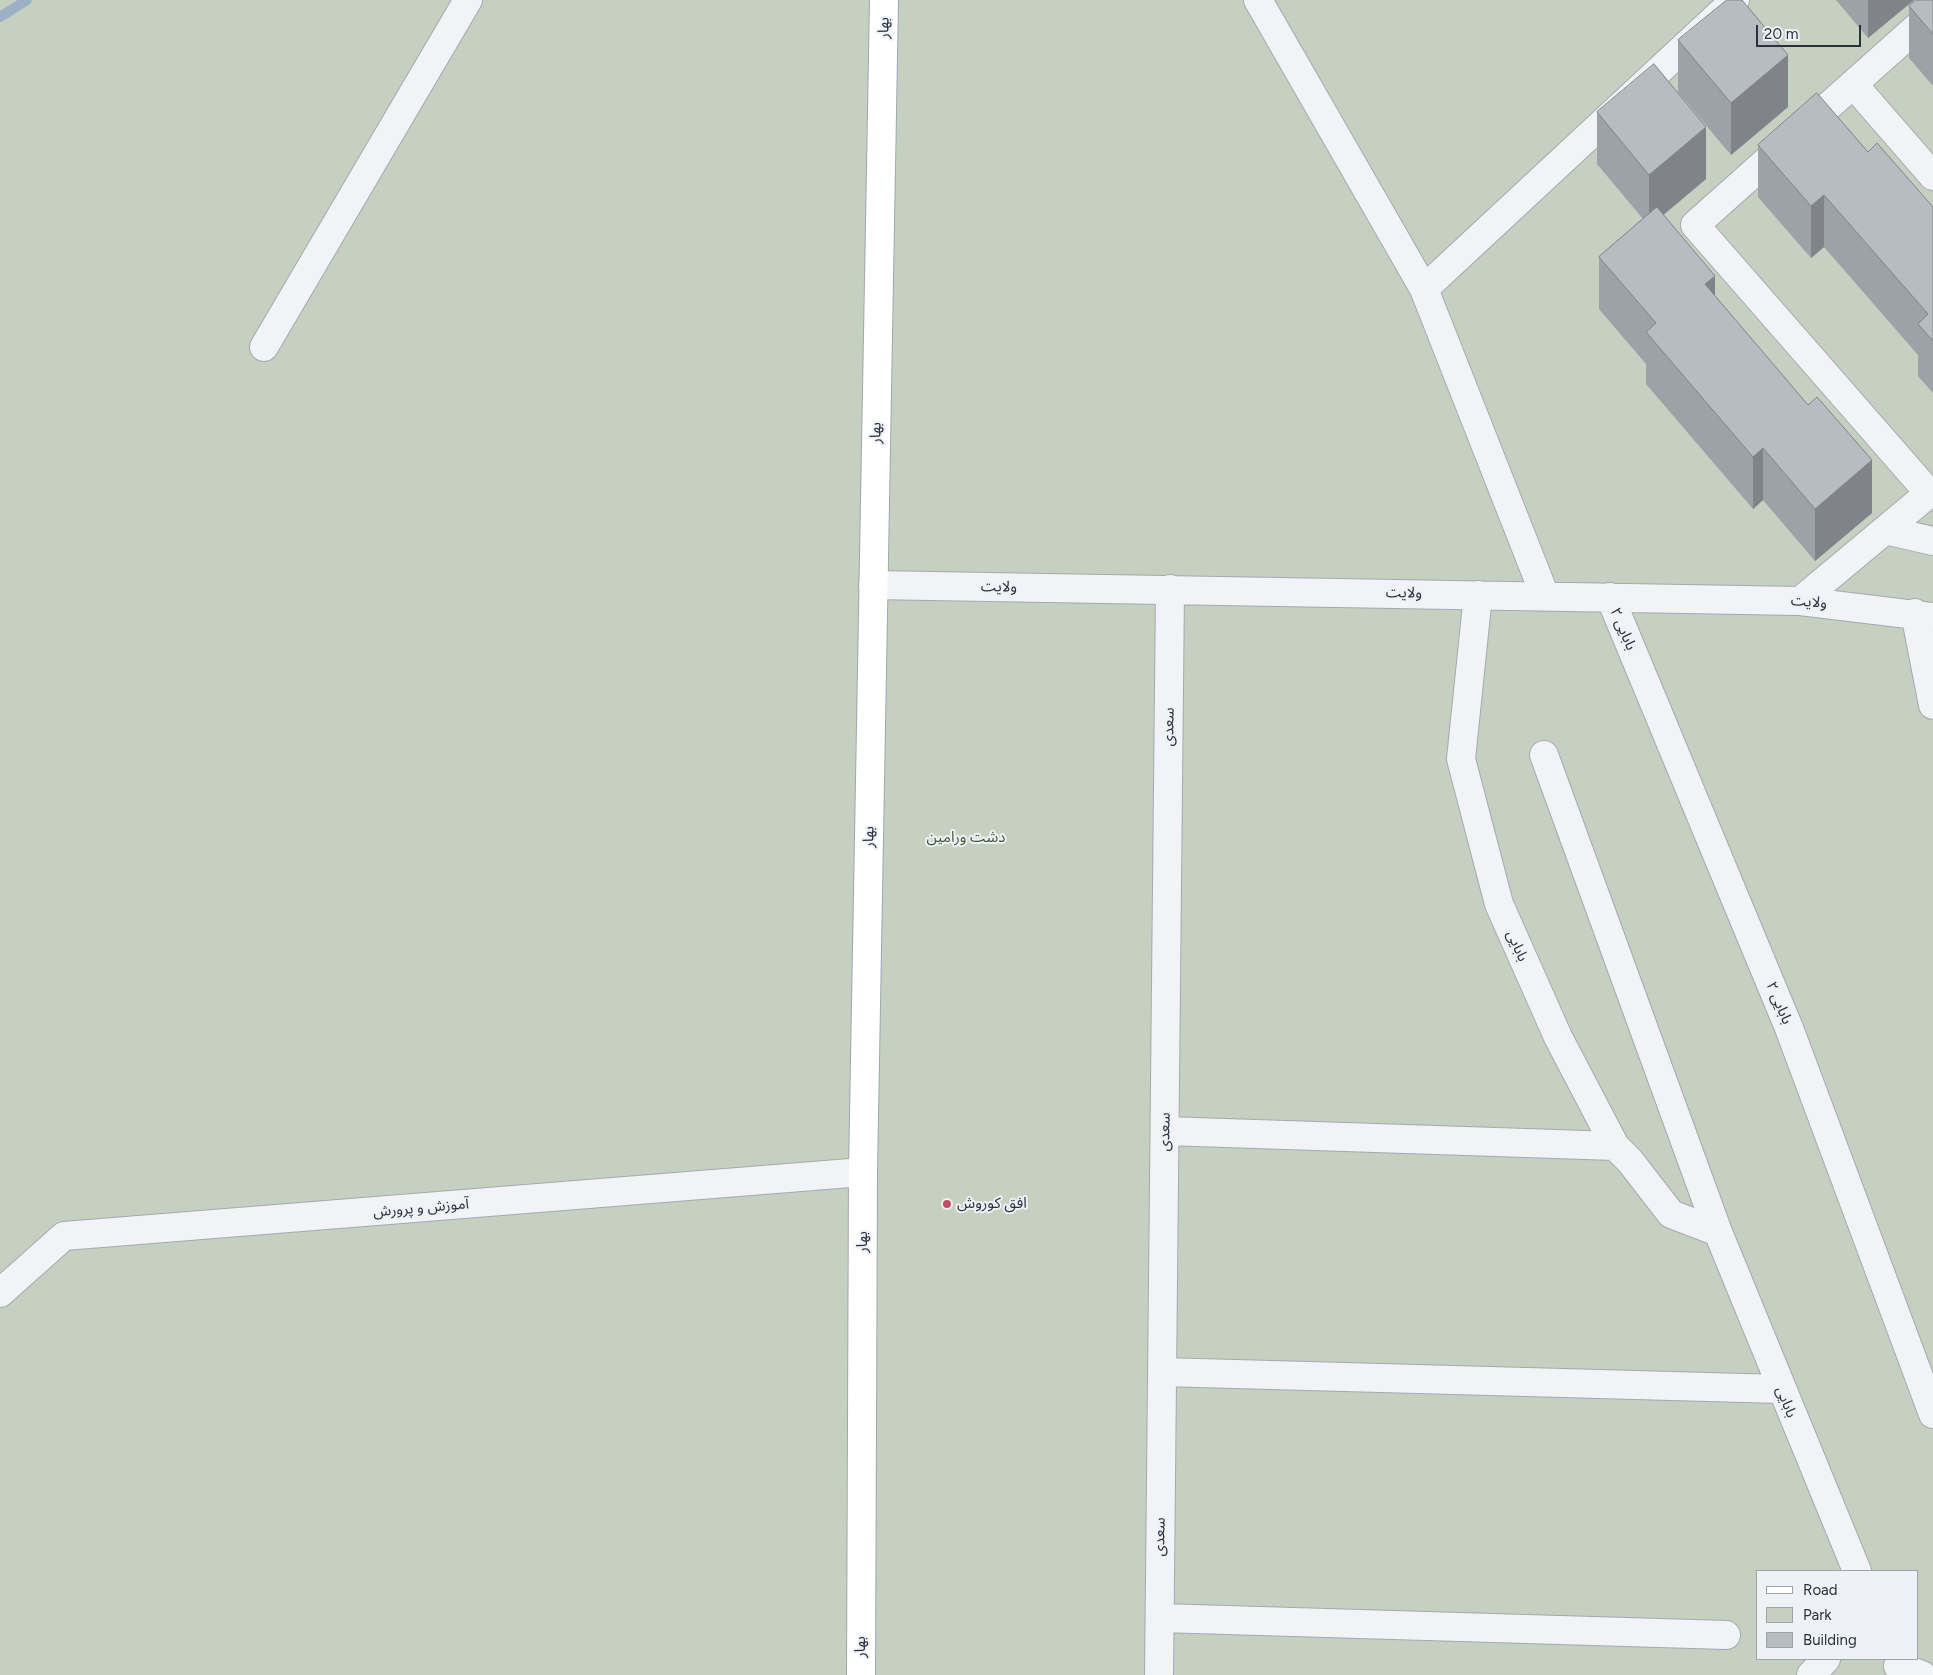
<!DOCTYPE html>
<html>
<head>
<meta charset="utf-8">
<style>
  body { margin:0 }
  #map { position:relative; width:1933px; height:1675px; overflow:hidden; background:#dfe2e7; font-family:Figtree,sans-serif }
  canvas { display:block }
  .legend { position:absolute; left:1756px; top:1570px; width:162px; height:90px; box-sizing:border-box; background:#eef1f5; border:1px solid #9fa4ab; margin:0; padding:6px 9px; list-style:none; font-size:15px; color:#29313d }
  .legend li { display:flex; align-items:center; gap:10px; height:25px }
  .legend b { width:25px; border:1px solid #9fa4ab }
  .scale { position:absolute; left:1756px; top:25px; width:105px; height:22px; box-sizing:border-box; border:2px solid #29313d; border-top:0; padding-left:6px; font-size:15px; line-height:18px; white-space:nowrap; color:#29313d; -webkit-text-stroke:4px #eef1f5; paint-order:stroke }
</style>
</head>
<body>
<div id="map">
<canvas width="1933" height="1675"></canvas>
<ul class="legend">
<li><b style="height:6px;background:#fff"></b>Road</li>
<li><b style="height:14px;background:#c5d0c1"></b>Park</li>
<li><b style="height:14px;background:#b7bcc3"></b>Building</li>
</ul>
<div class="scale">20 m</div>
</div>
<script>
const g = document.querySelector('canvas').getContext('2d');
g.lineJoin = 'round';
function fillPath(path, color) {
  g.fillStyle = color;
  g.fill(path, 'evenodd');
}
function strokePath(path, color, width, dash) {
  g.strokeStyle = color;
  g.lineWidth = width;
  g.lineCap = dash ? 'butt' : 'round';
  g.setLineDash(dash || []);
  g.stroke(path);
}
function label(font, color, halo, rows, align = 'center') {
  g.font = font + ' Figtree,"Noto Sans Arabic",sans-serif';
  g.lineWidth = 4;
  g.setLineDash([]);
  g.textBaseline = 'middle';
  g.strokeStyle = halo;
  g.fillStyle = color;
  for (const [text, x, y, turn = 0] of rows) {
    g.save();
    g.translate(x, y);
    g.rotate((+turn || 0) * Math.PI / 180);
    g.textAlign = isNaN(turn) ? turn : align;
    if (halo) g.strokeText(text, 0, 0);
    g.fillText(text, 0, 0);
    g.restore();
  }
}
fillPath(new Path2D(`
  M0,0H1933V1675H0ZM1757,1571H1917V1659H1757Z`), '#c5d0c1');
strokePath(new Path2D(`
  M0,17L27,0`), '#9db1c4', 10);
const minor = new Path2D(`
  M1258,0L1424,289L1545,596
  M1853,84L1933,176
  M1424,289L1735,0
  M264,347L468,0
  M1929,493L1695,225L1933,13
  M1885,530L1933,541
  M873,585L1800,601L1933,617
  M1478,595L1461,759L1499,904L1558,1037L1615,1146L1630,1161L1671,1214L1718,1232L1857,1571
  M1610,597L1789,1028L1933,1414
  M1800,601L1933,490
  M1915,613L1933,705
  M1544,755L1718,1232
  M1165,1131L1615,1146
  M0,1293L64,1236L863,1172
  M1162,1372L1781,1389
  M1160,1618L1726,1635
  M1898,1666L1922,1675
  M1159,1675L1170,589
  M1811,1675L1826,1659`);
const major = new Path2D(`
  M861,1675L863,1172L884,0`);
strokePath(minor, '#a5a9b1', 30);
strokePath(major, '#9fa7b2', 30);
strokePath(minor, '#f1f3f6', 28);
strokePath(major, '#fff', 28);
fillPath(new Path2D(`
  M1836,0H1914L1868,38Z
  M1933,0V86L1909,58V6Z
  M1678,40L1788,107L1731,155L1678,92Z
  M1597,112L1706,179L1663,215L1715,296L1872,513L1815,561L1763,500L1753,509L1646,384V364L1599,309V257L1643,219L1597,164Z
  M1758,145L1868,152L1933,207V393L1918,376V355L1824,247L1811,258L1758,197Z`), '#9da2a8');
fillPath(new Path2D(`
  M1868,0H1914L1868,38Z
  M1788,55V107L1731,155V103Z
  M1706,127V179L1649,227V175Z
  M1824,195V247L1811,258V206Z
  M1715,276V328L1705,284Z
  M1763,448V500L1753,509V457Z
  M1872,460V513L1815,561V509Z`), '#808488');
const building = new Path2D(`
  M1727,0H1742L1788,55L1731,103L1678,40Z
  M1916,0H1933V34L1909,6Z
  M1654,64L1706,127L1649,175L1597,112Z
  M1817,93L1868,152L1877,143L1933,207V341L1918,324L1928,314L1824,195L1811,206L1758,145Z
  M1657,207L1715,276L1705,284L1808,405L1817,397L1872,460L1815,509L1763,448L1753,457L1646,332L1656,323L1599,257Z`);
fillPath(building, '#b7bcc3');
strokePath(building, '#808488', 1);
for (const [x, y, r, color] of [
  [947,1204,5,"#c34d63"]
]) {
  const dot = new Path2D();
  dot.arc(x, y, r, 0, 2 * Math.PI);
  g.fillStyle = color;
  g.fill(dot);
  strokePath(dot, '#eef1f5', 2);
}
label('15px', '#29313d', '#eef1f5', [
  ["بهار",884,28,-89],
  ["بهار",876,433,-89],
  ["ولایت",999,587,1],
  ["ولایت",1404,593,1],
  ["ولایت",1809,602,5],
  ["بابایی ۲",1623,629,67],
  ["سعدی",1169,727,-89],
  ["بهار",869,837,-89],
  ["بابایی",1517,946,66],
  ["بابایی ۲",1779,1003,67],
  ["سعدی",1165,1132,-89],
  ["آموزش و پرورش",421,1208,-5],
  ["بهار",863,1242,-90],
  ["بابایی",1786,1402,68],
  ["سعدی",1160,1537,-89],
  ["بهار",861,1647,-90]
]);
label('15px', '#3f5738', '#eef1f5', [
  ["دشت ورامین",966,838]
]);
label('15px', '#29313d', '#eef1f5', [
  ["افق کوروش",957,1204]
], 'left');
</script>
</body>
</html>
